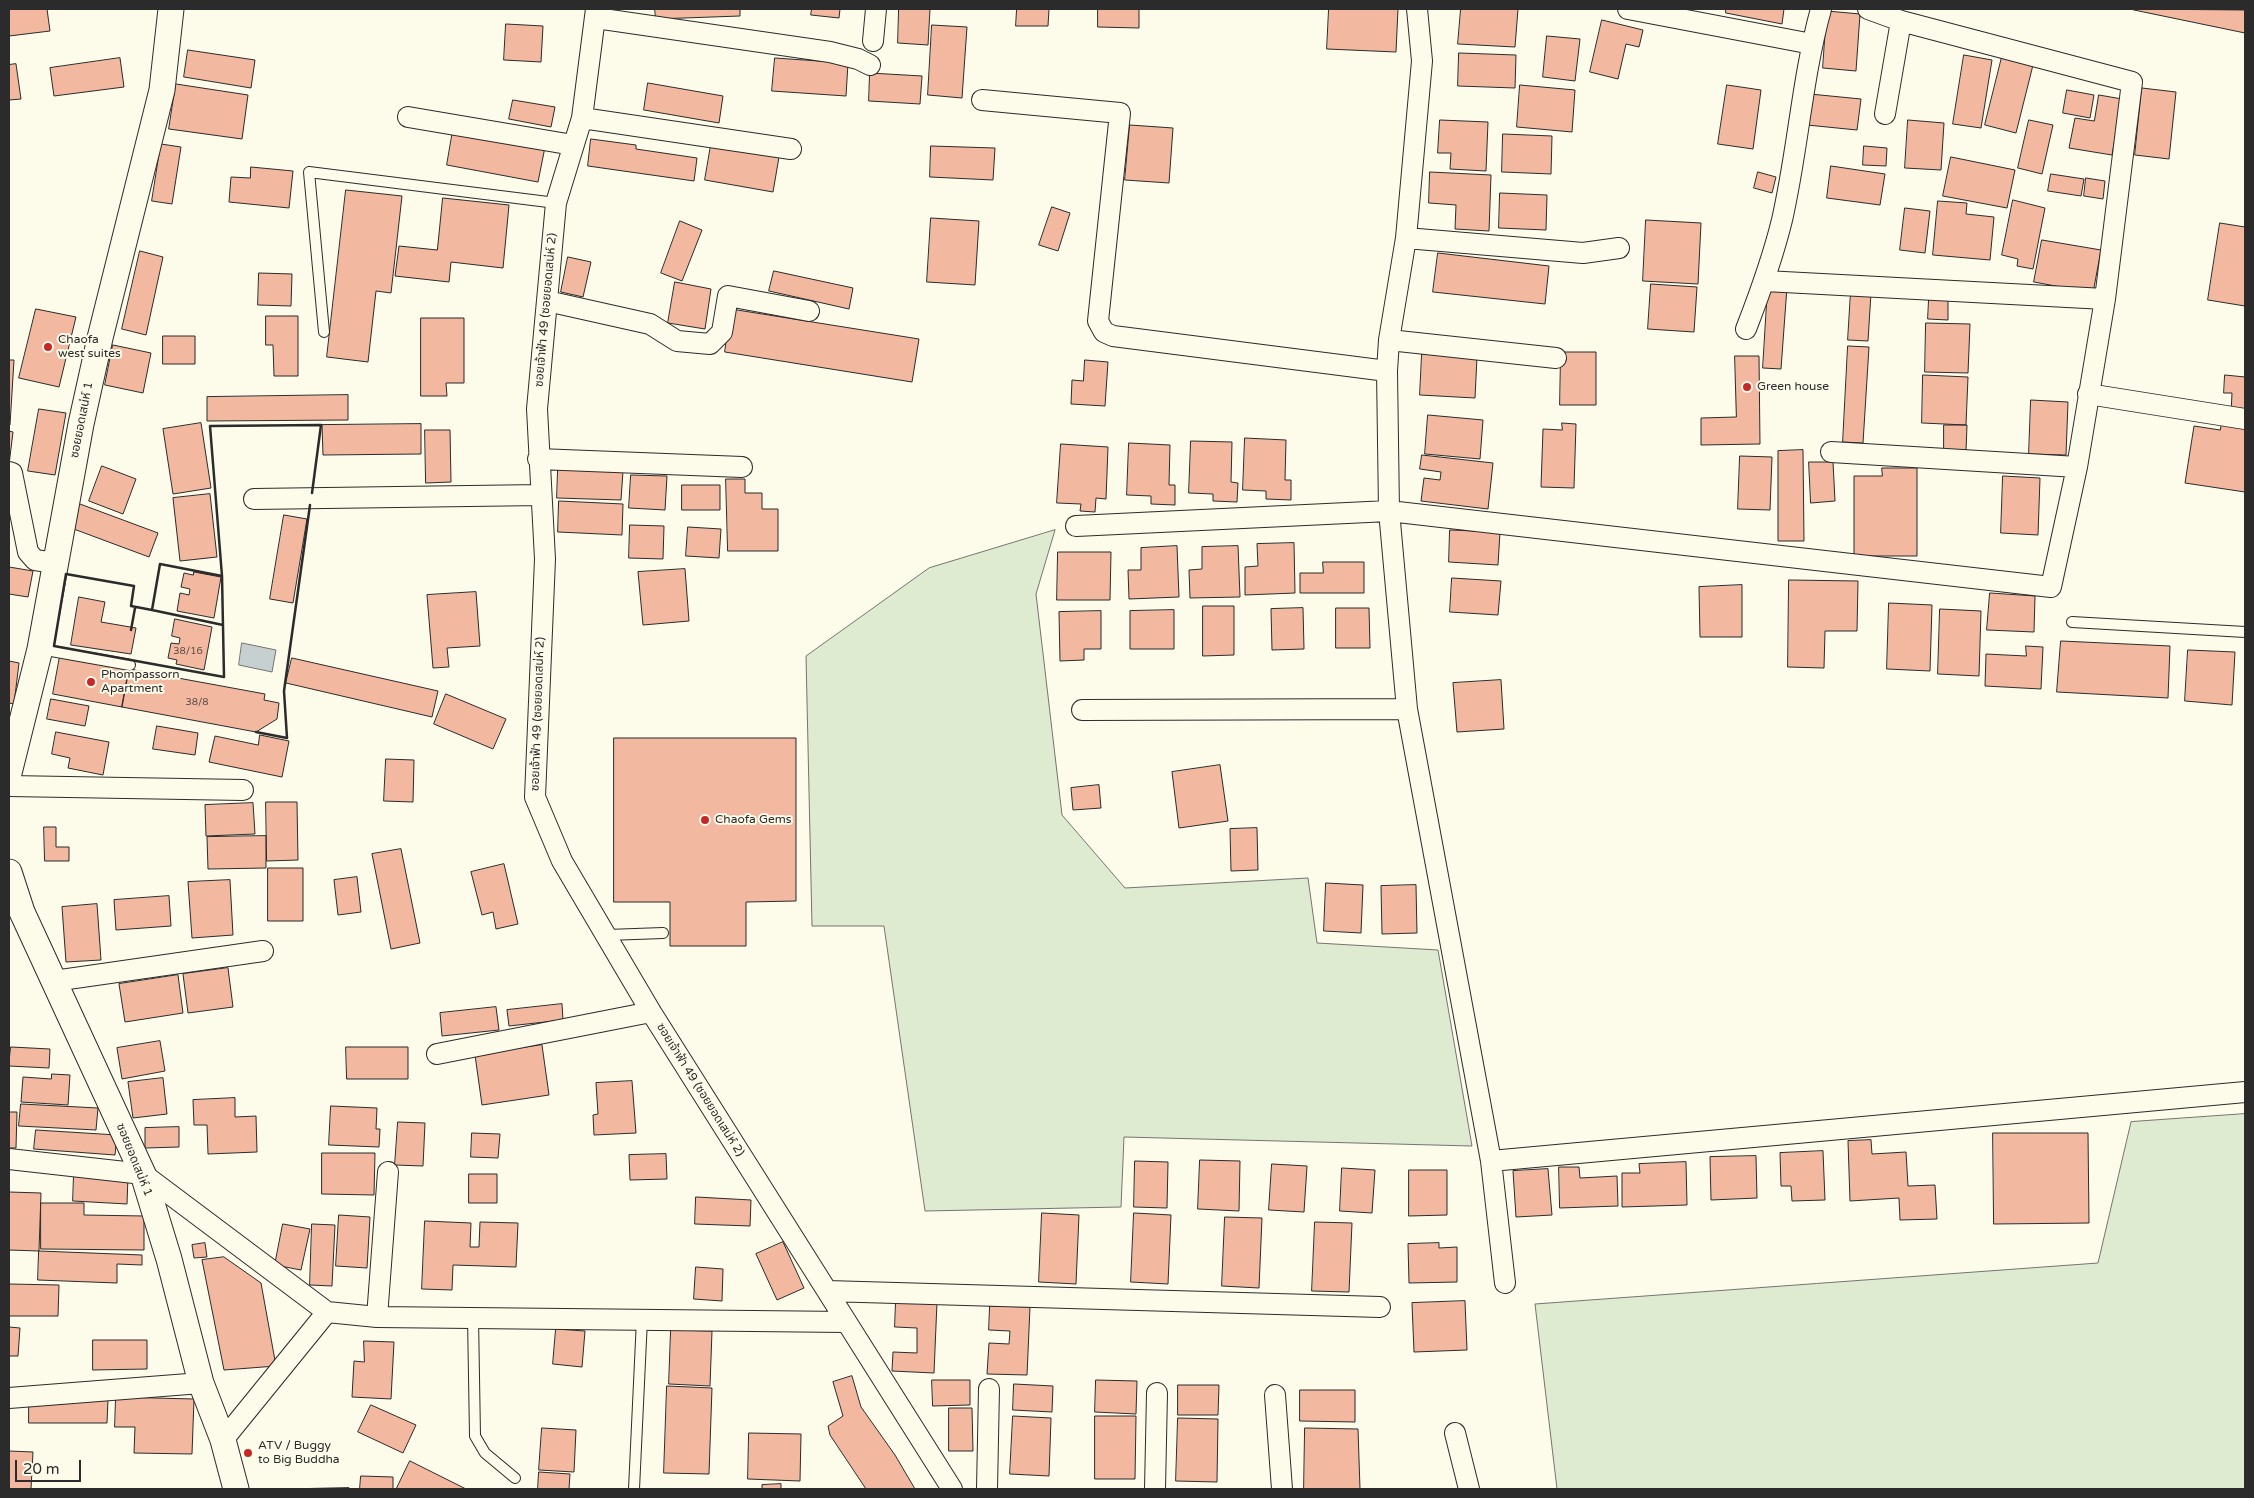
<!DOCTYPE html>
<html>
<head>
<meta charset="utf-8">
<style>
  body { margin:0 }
  #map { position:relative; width:2254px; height:1498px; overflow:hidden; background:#fdfbea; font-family:"Varela Round",sans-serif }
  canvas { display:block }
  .frame { position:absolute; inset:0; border:10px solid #2b2b2b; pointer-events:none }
  .scale { position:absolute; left:15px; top:1460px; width:66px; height:22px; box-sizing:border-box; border:2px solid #2b2b2b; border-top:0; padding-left:6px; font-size:15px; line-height:18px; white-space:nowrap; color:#2b2b2b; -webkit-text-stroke:4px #fdfbea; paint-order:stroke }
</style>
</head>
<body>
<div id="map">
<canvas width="2254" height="1498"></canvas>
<div class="frame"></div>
<div class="scale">20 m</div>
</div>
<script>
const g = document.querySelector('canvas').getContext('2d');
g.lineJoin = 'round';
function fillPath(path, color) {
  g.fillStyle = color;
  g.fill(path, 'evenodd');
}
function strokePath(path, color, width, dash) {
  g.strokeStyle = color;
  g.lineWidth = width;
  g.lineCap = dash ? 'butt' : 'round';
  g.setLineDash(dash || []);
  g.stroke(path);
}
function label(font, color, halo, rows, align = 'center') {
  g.font = font + ' "Varela Round","Noto Sans Thai",sans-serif';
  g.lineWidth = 4;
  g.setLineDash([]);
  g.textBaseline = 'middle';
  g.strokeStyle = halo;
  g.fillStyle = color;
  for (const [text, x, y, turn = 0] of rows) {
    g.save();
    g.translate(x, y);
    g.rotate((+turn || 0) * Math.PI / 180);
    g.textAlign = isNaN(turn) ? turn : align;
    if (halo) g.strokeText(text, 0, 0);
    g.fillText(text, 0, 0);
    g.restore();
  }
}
const green = new Path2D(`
  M1055,530L1036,594L1062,815L1125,888L1308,878L1317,943L1438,950L1472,1146L1124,1137L1121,1207L925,1211L884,926H812L806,656L929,568Z
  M2245,1114V1489H1557L1535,1304L2098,1263L2131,1122Z`);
fillPath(green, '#deebd1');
strokePath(green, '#74746e', 1);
const water = new Path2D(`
  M242,643L276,650L272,672L239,665Z`);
fillPath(water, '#c7d0d0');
strokePath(water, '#74746e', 1);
const building = new Path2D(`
  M9,9H47L50,31L9,36Z
  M655,9H740V16L656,19Z
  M812,9H840L839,18L811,15Z
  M899,9H930L928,45L898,43Z
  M1017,9H1049L1048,26H1016Z
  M1098,9H1139V28L1098,27Z
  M1329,9H1398L1396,52L1327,49Z
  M1461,9H1518L1515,47L1458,44Z
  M1726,9H1784L1782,24L1726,13Z
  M2135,9L2245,10V33L2134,10Z
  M1827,11L1860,14L1856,71L1823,68Z
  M1602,20L1643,30L1639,47L1626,44L1618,79L1590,72Z
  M506,24L543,26L541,62L504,60Z
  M932,25L967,27L962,98L928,95Z
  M1547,36L1580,39L1575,81L1543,77Z
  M188,50L255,60L251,88L184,77Z
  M1459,53L1516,55L1515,88L1458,86Z
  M1964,55L1992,60L1981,128L1953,124Z
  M2002,57L2033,65L2016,133L1985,125Z
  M120,58L124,87L54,96L50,68Z
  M775,58L848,63L846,96L772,91Z
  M16,64L21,99L9,100V65Z
  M870,73L922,76L920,104L869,101Z
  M648,83L723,96L719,123L644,110Z
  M176,84L248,95L242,139L169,129Z
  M1520,85L1575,90L1572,132L1517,127Z
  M1727,85L1761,90L1753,149L1718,144Z
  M2142,88L2176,92L2169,159L2135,155Z
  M2067,90L2094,95L2090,118L2063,113Z
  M1810,94L1861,99L1857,130L1807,125Z
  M2099,95L2122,99L2112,155L2069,148L2075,118L2094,121Z
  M513,100L555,107L551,127L509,119Z
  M1440,120L1488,122L1486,171L1450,169L1451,153H1438Z
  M1908,120L1944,123L1941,170L1905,168Z
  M2029,120L2053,125L2042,174L2018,168Z
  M1130,125L1173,128L1169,183L1125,180Z
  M453,130L545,147L538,182L447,165Z
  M1503,134L1552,136L1551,174L1502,172Z
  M591,139L636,145V149L697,158L694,181L588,166Z
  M161,144L181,147L172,204L152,201Z
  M711,145L779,157L773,192L705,180Z
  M931,146L995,148L993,180L930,177Z
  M1864,146L1887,148L1886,166L1863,165Z
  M1951,157L2015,170L2007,208L1943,196Z
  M1831,166L1885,174L1880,205L1827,198Z
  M251,167L293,171L289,208L229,202L231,177L250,178Z
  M1430,172L1491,175L1489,231L1455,229L1456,205L1429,203Z
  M1758,172L1776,177L1772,193L1754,188Z
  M2051,174L2084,179L2081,196L2048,191Z
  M2086,178L2105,181L2103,199L2084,196Z
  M346,190L402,196L391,293L376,291L368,362L327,357Z
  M1500,193L1547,195L1546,230L1499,228Z
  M443,198L509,205L503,268L451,262L449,282L395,276L399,246L437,250Z
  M2013,200L2045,208L2033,269L2017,266L2018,259L2002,255Z
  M1938,201L1967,203L1966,214L1994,217L1990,260L1933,255Z
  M1052,207L1070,213L1058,251L1039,245Z
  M1905,208L1930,211L1925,253L1900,250Z
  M931,218L979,221L975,285L927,282Z
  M1646,220L1701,223L1698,284L1643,281Z
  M680,221L702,230L682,281L661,273Z
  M2220,223L2245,227V306L2208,300Z
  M2042,240L2101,250L2093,293L2034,282Z
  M140,251L163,257L146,335L122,329Z
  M1438,253L1549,266L1545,304L1433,292Z
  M568,257L591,262L583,297L561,292Z
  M774,271L853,288L849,309L769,291Z
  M259,273L292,274L291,306L258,305Z
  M675,282L711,289L705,329L668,323Z
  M1651,284L1697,287L1694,332L1648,329Z
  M1768,286L1787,287L1781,369L1763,368Z
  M1851,291L1871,293L1868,341L1848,340Z
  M1929,299L1948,300V320L1928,319Z
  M36,309L76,317L59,387L19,378Z
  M731,309L919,339L912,382L725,352Z
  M266,316H298V376H274L273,345H266Z
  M421,318H464V383H446L447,396H421Z
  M1926,323L1970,324L1968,373L1925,372Z
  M163,336H195V364H163Z
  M113,345L151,353L143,393L105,385Z
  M1848,346L1869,347L1863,443L1843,442Z
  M1561,352H1596V405H1560Z
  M1422,354L1477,357L1475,398L1420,395Z
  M1735,356H1759L1760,444L1701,445V418L1736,417Z
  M9,360H14L10,425H9Z
  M1085,360L1108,362L1105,406L1071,404L1072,380L1083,381Z
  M1923,375L1968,377L1966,425L1922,423Z
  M2225,375L2245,377V415L2231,414L2232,393H2224Z
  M348,395V420L207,421V397Z
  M2031,400L2068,402L2066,455L2029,454Z
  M39,409L66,413L55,475L28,471Z
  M1428,415L1483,420L1480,459L1425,454Z
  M2222,421L2245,425V492L2185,483L2194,426L2220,430Z
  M201,423L211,488L173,494L163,429Z
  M1562,423L1576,424L1574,488L1541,487L1543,429L1562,430Z
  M421,424V454L323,455L322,425Z
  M1944,425H1967L1966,451L1944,450Z
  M425,430H450L451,482L426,483Z
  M9,431L13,432L9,465Z
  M1245,438L1286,440L1285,480H1291V500L1266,499V491L1243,490Z
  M1191,441L1232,442L1231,482L1238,483L1237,502L1213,501V494L1189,493Z
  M1129,443L1170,445L1169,485H1175V505L1151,504V496L1127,495Z
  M1061,444L1108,447L1106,499L1096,498L1095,512L1080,511L1081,504L1057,503Z
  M1803,450L1804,541H1778V451Z
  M1422,455L1493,463L1488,509L1421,501L1424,478L1440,480L1441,472L1420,469Z
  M1740,456L1772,457L1770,510L1738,509Z
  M1809,462H1833L1835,501L1811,503Z
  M102,466L136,479L123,514L89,501Z
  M1882,468H1917V556H1854V476H1882Z
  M558,469L623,471L621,500L557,498Z
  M631,475L667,476L665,510L629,508Z
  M2003,476L2040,478L2038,535L2001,533Z
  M726,479H745V493H762V509H778V551H728Z
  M682,485H720V510H682Z
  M210,494L217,557L180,561L173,498Z
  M559,501L623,504L622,535L558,532Z
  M80,504L158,533L149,557L71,528Z
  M284,515L307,519L293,603L270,599Z
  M630,525L664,526L663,559L629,558Z
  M688,527L721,529L719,558L686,556Z
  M1450,530L1500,532L1498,565L1449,562Z
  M1294,543L1295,593L1245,595V567L1258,566L1257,544Z
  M1177,546L1179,597L1129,599L1128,570H1141V548Z
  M1238,546L1240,597L1190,598L1189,570L1202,569V547Z
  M1058,552H1111L1110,600H1057Z
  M1323,562H1364V593H1300V573H1323Z
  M9,567L33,571L28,597L9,594Z
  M685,569L689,621L643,625L638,572Z
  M194,572L221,577L214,618L177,611L180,593L189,595L190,589L181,587L184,573L193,575Z
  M1452,578L1501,581L1498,615L1450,612Z
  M1789,580L1858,581L1857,631H1825L1824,668L1788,667Z
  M1742,585V637H1700L1699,587Z
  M476,592L480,646L447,648L449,667L433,668L427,595Z
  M1990,593L2035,596L2034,632L1987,630Z
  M79,597L105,602L101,622L136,628L131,654L71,645Z
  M1889,603L1932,605L1930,671L1887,669Z
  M1203,606H1234V655L1203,656Z
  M1303,608L1304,649L1272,650L1271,609Z
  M1336,608H1369L1370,648H1336Z
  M1940,609L1981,611L1979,676L1938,674Z
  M1174,610V649H1130V611Z
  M1101,611V649H1084V660L1060,661L1059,612Z
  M175,619L212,627L204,670L176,664L177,660L168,658L171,643L179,644L180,638L172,636Z
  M2061,641L2170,646L2168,698L2057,692Z
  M2026,646L2043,647L2041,689L1985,686L1986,654L2026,656Z
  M2188,650L2235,652L2232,705L2185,701Z
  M60,656L129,669L122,707L53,694Z
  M292,658L438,691L432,717L286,683Z
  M9,661L19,663L14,704L9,703Z
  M129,669L265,694L264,700L279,703L277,719L256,732L122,707Z
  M1501,680L1504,729L1457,732L1453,683Z
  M446,694L506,719L493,749L434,724Z
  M51,699L89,706L85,726L47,719Z
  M157,726L198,733L195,755L153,749Z
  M56,732L109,742L103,775L68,768L70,758L52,754Z
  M260,735L289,741L282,777L209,762L215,736L258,745Z
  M614,738H796V901L746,902V946H670V902H614Z
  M386,759L414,760L413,802L384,801Z
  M1220,765L1228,821L1179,828L1172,772Z
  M1099,785L1101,808L1073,810L1071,788Z
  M266,802H297L298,860L267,861Z
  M253,803L255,834L206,836L205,805Z
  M44,827H56V847H69V861H45Z
  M1257,828L1258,870L1231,871L1230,829Z
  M266,836V868L208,869L207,837Z
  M401,849L420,943L391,949L372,854Z
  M504,864L518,924L496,929L493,912L482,915L471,872Z
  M268,868H303V921H268Z
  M357,877L361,912L338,915L334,880Z
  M230,880L233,935L192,938L188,882Z
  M1326,883L1363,885L1361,933L1324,931Z
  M1416,885L1417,933L1382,934L1381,886Z
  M169,896L171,926L116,930L114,900Z
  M97,904L101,960L66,962L62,907Z
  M228,968L233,1007L188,1013L183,974Z
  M178,975L183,1013L125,1022L119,984Z
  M562,1004L563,1020L509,1026L507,1010Z
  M496,1007L499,1030L442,1036L440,1013Z
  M160,1041L165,1071L122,1079L117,1048Z
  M542,1045L549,1095L482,1105L475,1055Z
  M11,1047L50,1049L49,1068L9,1066Z
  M346,1047H408V1079H347Z
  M52,1074L70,1075L68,1105L21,1102L23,1077L51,1079Z
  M163,1078L167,1114L133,1118L128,1082Z
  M632,1081L636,1133L594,1135L593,1115L598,1114L596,1083Z
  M235,1098V1117L256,1116L257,1152L208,1154L207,1125H194L193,1100Z
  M21,1104L98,1108L96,1130L19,1126Z
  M331,1106L377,1108L376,1129H380L379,1147L329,1145Z
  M9,1112H17L16,1148H9Z
  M398,1122L425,1123L423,1166L395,1165Z
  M179,1127V1147L145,1148V1128Z
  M36,1130L117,1135L115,1155L34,1149Z
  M472,1133L500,1134L498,1158L471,1157Z
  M1993,1133H2088L2089,1223L1994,1224Z
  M1871,1140L1872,1154L1906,1152L1908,1186L1935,1185L1937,1219L1900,1220L1899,1198L1850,1201L1848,1141Z
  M1823,1151L1825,1200L1792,1201L1791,1186H1781L1780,1153Z
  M322,1153H375L374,1195L322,1194Z
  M666,1154L667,1179L630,1180L629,1155Z
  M1756,1156L1757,1198L1711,1200L1710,1157Z
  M1200,1160L1240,1161L1239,1211L1198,1209Z
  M1135,1161L1168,1162L1167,1208L1134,1207Z
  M1686,1162L1687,1205L1622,1207V1173H1640L1639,1164Z
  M1272,1164L1307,1166L1304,1212L1269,1210Z
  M1559,1167H1579L1580,1178L1617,1176L1618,1206L1560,1208Z
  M1342,1168L1375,1170L1372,1213L1340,1211Z
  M1548,1169L1552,1215L1516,1217L1513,1171Z
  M1409,1170H1447V1215L1409,1216Z
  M74,1174L128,1176L127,1204L73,1201Z
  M469,1174H497V1203H469Z
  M9,1192L41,1193L39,1251L9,1250Z
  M696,1197L751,1200L750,1226L695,1224Z
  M41,1203H84V1215L144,1216V1250L41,1249Z
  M1042,1213L1079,1215L1076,1284L1039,1282Z
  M1134,1213L1171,1215L1168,1284L1131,1282Z
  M339,1215L370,1217L367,1268L336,1266Z
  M1225,1217L1262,1218L1259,1288L1222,1286Z
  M425,1221L471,1223L470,1247H479L480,1222L518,1223L516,1267L453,1265L452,1290L422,1289Z
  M1315,1222L1352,1223L1349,1292L1312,1291Z
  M283,1224L310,1229L301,1270L275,1265Z
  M312,1224L335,1225L332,1286L310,1285Z
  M783,1242L804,1288L777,1300L756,1254Z
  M205,1243L207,1257L194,1258L192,1245Z
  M1439,1243V1248L1457,1247V1282L1409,1283L1408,1244Z
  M39,1251L142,1255V1265L117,1264V1283L38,1280Z
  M224,1257L261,1283L276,1366L224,1370L202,1260Z
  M696,1267L723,1269L722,1301L694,1299Z
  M9,1284L59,1285L58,1316H9Z
  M896,1300L937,1302L934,1373L892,1371L893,1352L917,1353V1328L895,1327Z
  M1465,1301L1467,1350L1414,1352L1412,1303Z
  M990,1306L1030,1307L1027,1375L987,1374L989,1343L1009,1344L1010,1331L989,1330Z
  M9,1327L20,1328L18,1356H9Z
  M556,1329L585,1331L582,1367L553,1364Z
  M671,1330L712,1331L710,1386L669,1384Z
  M93,1340H147V1369L93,1370Z
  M364,1341L394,1342L391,1399L352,1397L354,1361L364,1362Z
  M852,1376L861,1407L895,1455L915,1489H866L830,1435L828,1426L843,1416L833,1382Z
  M932,1380H970V1405L933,1406Z
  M1096,1380L1137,1381L1136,1414L1095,1412Z
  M1014,1384L1053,1386L1052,1412L1013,1410Z
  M1178,1385H1219L1218,1415H1178Z
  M667,1386L712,1388L709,1474L664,1473Z
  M1300,1390H1355V1422L1300,1421Z
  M116,1397L194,1399L192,1454L134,1453L135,1427H115Z
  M29,1399H108L107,1423H29Z
  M371,1405L416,1425L403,1453L358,1432Z
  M949,1408H972L973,1451H949Z
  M1013,1416L1051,1418L1049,1476L1010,1474Z
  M1095,1416H1136L1135,1479H1095Z
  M1178,1418L1218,1419L1217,1482L1176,1481Z
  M542,1428L576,1430L574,1472L539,1470Z
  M1305,1428L1358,1429L1360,1489H1304Z
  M749,1433L801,1434L800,1481L748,1479Z
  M9,1451L33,1452L31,1489H9Z
  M410,1461L466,1489H399L397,1488Z
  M539,1472L570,1474L569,1489H538Z
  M361,1476L393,1477V1489H360Z
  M781,1484V1489H762V1485Z
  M349,1488V1489H287Z`);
fillPath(building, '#f2b8a0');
strokePath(building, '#2b2b2b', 1);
const service = new Path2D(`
  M324,332L309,172L556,203
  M2072,622L2245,632
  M40,649L130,665
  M607,935L663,933
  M473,1317L475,1436L485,1453L515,1478
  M634,1489L642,1319`);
const minor = new Path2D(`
  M596,9L582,118L556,203L537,409L545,559L535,797L562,861L651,1012L952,1489
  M1417,9L1422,61L1406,238L1389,340L1387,371L1389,511L1407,709L1491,1161L2245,1092
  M1628,9L1812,44
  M596,18L830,52L858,59L870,65
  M873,41L876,9
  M982,100L1120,113L1098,321L1104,332L1113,336L1387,371
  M1885,114L1901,21
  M408,117L573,145
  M582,118L791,149
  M1406,238L1583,253L1619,248
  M1765,281L2105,299
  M547,301L650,324L677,341L710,344L722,332L728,296L809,311
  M1746,329C1760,293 1773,257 1782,220C1798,150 1802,78 1821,9
  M1389,340L1556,358
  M2088,394L2245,419
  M1831,452L2077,467
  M538,459L742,467
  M9,472L12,473L28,552L35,560L55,563
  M254,499L541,495
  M1076,526L1389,511L2051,587L2077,467L2105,299L2132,82L1901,21L1868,9
  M1082,710L1407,709
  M9,786L243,790
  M54,981L263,951
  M437,1054L651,1012
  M9,1159L143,1174L327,1312L377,1317L846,1322
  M1491,1161L1505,1283
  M827,1291L1380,1307
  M377,1317L388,1172
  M1275,1395L1282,1489
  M9,1398L201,1383
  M1455,1433L1469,1489
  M223,1440L327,1312
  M987,1489L989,1389
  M1155,1489L1157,1393`);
const tertiary = new Path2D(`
  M9,773L40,649L81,424L100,338L162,90L171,9
  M9,872L22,912L143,1174L169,1259L201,1383L223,1440L236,1489`);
strokePath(service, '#2b2b2b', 12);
strokePath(minor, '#2b2b2b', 22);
strokePath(tertiary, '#2b2b2b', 27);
strokePath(service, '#fdfbea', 10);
strokePath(minor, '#fdfbea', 20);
strokePath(tertiary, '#fdfbea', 25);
strokePath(new Path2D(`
  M160,564L222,576L224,677L54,646L66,574L134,586L131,606L152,610Z
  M222,576L210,426L321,425L312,493
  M152,610L223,625
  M131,630L135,608
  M256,732L287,738L284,691L310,505`), '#2b2b2b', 2.5);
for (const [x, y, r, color] of [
  [48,347,5,"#c62828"],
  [1747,387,5,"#c62828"],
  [91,682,5,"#c62828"],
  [705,820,5,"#c62828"],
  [248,1453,5,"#c62828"]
]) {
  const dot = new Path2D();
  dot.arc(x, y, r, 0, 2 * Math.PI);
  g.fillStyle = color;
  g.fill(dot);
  strokePath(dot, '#fdfbea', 2);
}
label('10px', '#5d4e48', null, [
  ["38/16",188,651],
  ["38/8",197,702]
]);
label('12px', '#2b2b2b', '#fdfbea', [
  ["ซอยเจ้าฟ้า 49 (ซอยยอดเสน่ห์ 2)",546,310,-85],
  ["ซอยยอดเสน่ห์ 1",82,420,-79],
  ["ซอยเจ้าฟ้า 49 (ซอยยอดเสน่ห์ 2)",538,714,-88],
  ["ซอยเจ้าฟ้า 49 (ซอยยอดเสน่ห์ 2)",700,1090,58],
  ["ซอยยอดเสน่ห์ 1",134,1160,68]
]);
label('12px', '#2b2b2b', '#fdfbea', [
  ["Chaofa",58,340],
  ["west suites",58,354],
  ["Green house",1757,387],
  ["Phompassorn",101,675],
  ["Apartment",101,689],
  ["Chaofa Gems",715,820],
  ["ATV / Buggy",258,1446],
  ["to Big Buddha",258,1460]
], 'left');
</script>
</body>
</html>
